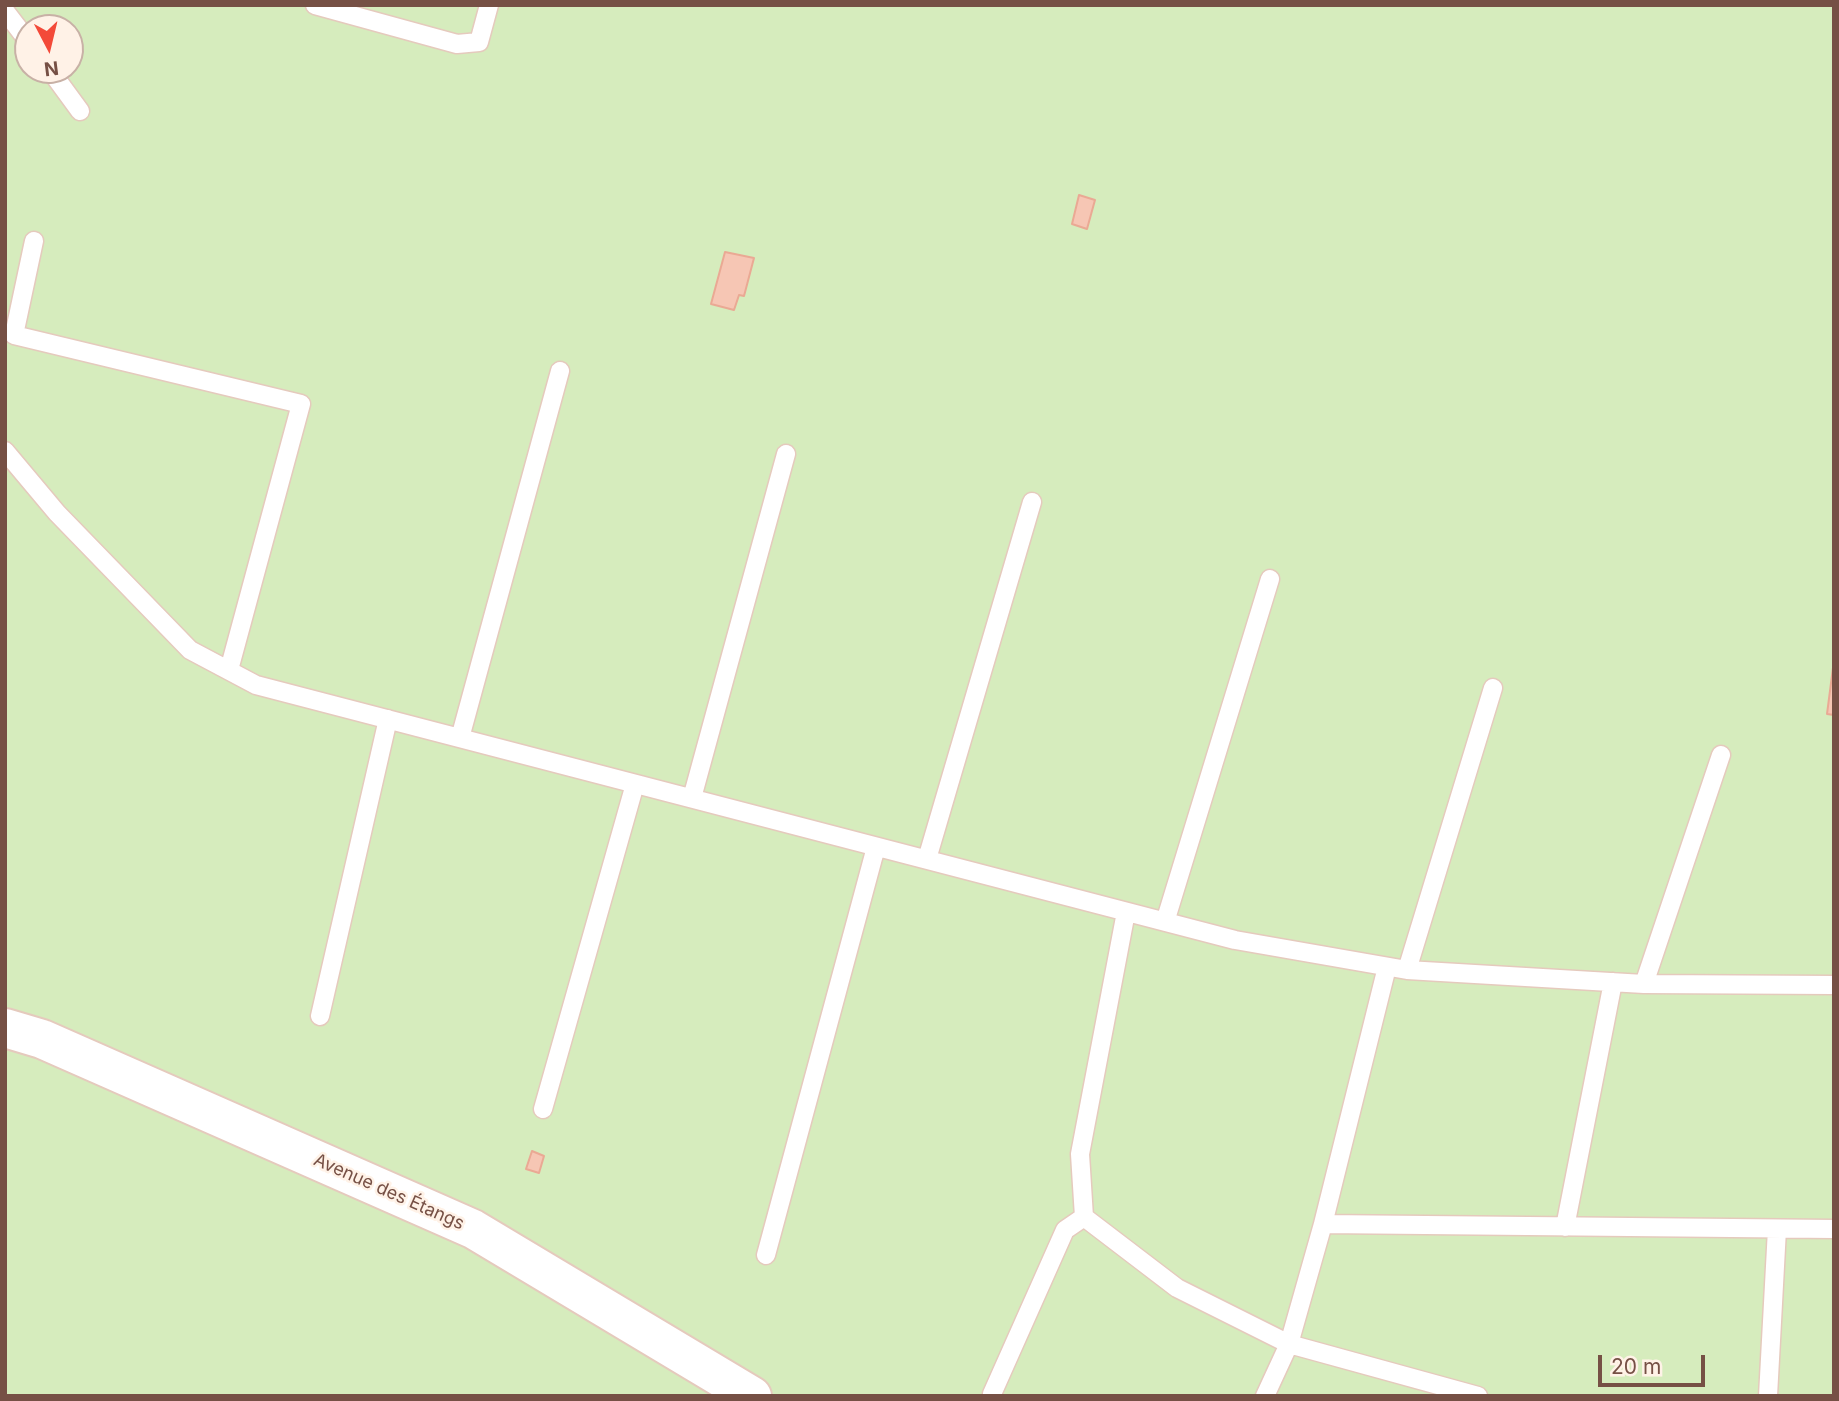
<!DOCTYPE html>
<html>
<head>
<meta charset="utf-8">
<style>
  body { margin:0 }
  #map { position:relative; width:1839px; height:1401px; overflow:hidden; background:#feeedf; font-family:Inter,sans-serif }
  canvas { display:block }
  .frame { position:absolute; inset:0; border:7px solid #765045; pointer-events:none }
  .north { position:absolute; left:14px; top:14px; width:70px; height:70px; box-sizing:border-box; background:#fff2e7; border:2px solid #c8b1a6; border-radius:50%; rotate:173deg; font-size:19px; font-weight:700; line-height:28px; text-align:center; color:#765045 }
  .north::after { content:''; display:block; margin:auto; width:24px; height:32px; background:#f34a39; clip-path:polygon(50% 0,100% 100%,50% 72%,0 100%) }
  .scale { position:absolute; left:1598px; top:1355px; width:107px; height:32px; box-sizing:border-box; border:4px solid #765045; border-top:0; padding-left:9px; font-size:21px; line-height:24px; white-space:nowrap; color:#765045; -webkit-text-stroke:5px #fff2e7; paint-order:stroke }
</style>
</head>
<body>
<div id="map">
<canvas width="1839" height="1401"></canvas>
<div class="frame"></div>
<div class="north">N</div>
<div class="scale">20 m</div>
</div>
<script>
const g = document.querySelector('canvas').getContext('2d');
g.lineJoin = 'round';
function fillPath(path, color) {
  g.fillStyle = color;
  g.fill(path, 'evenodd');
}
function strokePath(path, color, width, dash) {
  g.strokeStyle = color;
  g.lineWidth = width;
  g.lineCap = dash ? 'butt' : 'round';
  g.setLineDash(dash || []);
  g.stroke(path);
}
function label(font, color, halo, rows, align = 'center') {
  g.font = font + ' Inter,sans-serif';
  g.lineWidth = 5;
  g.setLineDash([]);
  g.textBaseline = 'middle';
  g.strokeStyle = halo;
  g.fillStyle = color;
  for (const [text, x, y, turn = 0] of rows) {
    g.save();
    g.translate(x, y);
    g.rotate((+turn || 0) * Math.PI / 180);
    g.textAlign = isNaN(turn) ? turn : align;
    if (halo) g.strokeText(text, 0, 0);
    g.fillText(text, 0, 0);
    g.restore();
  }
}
fillPath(new Path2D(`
  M5,5H1834V1396H5ZM28,28H70V70H28Z`), '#d6ecbd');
const building = new Path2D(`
  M1079,195L1095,200L1087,229L1072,224Z
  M725,252L754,258L744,296L739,295L734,310L711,304Z
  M1834,660V715L1827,714Z
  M532,1151L544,1156L539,1173L526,1169Z`);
fillPath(building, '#f6c6b4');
strokePath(building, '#eaa994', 2);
const service = new Path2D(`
  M315,5L457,44L479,42L489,5
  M5,11L28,41
  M50,70L80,111
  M34,241L14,335L301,404L229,670
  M5,451L57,513L190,650L256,685L1235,940L1407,970L1644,984L1834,985
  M460,738L560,371
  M692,798L786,454
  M927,859L1032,502
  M1126,912L1080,1154L1084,1217L1177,1288L1289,1344L1478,1396
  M1165,922L1270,579
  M1387,967L1323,1224L1834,1229
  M1407,970L1493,688
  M1644,984L1721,755
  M320,1016L388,719
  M543,1109L635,784
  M1565,1227L1613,982
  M766,1255L876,847
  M992,1394L1065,1230L1084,1217
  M1265,1396L1289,1344L1323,1224
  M1768,1396L1777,1229`);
const tertiary = new Path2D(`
  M5,1028L42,1039L473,1229L752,1396`);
strokePath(service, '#e5cabd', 21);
strokePath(tertiary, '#e5cabd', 42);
strokePath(service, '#fff', 18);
strokePath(tertiary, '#fff', 38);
label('18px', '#765045', '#fff2e7', [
  ["Avenue des Étangs",389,1192,24]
]);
</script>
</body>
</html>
